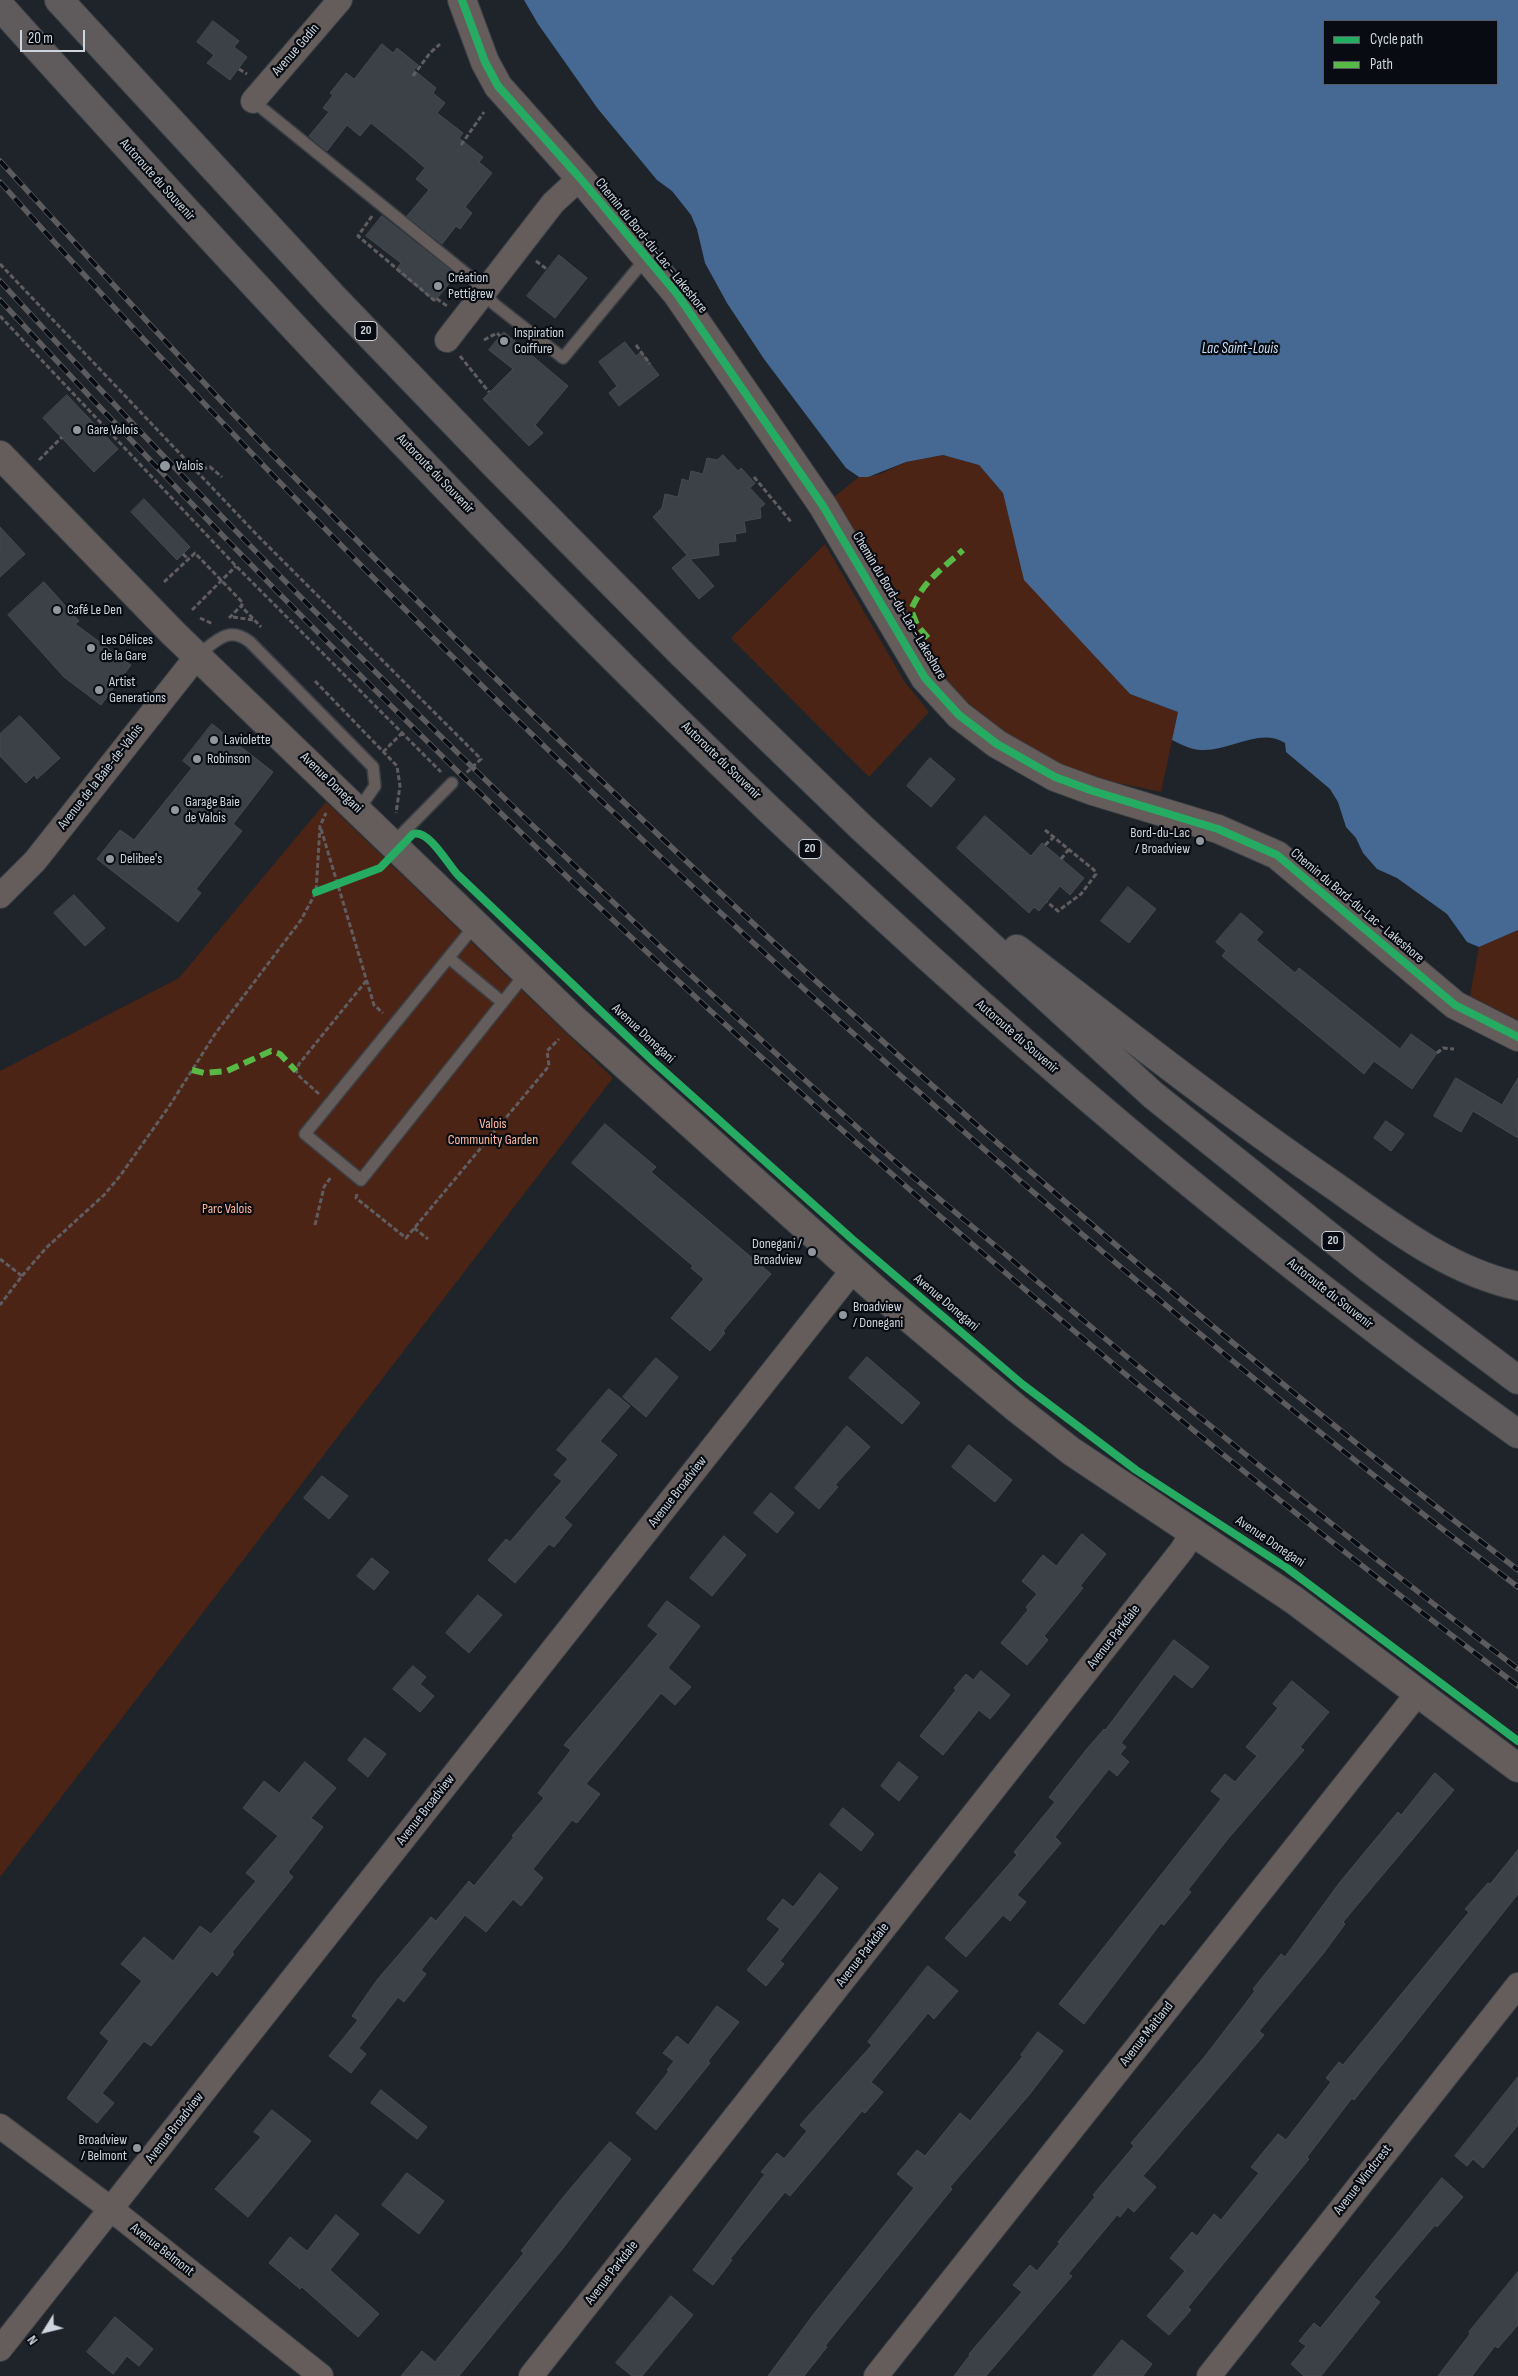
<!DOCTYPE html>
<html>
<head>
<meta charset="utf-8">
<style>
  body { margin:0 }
  #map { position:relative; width:1518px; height:2376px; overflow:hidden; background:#1e242a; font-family:"Sofia Sans Condensed",sans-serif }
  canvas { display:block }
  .legend { position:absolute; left:1323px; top:20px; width:175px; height:65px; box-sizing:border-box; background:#080c12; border:1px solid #575c64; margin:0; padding:6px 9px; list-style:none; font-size:15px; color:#cdd5de }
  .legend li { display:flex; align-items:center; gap:10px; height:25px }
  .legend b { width:25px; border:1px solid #575c64 }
  .north { position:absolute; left:20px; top:2306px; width:50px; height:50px; -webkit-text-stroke:4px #080c12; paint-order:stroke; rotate:234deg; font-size:14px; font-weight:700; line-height:20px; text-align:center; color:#cdd5de }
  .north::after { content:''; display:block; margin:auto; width:18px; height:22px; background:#cdd5de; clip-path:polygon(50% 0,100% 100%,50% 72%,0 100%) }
  .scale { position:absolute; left:20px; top:30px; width:65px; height:22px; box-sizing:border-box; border:2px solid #cdd5de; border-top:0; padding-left:6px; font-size:15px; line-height:18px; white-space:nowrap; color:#cdd5de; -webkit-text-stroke:4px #080c12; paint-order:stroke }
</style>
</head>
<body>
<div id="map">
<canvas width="1518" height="2376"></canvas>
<ul class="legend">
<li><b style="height:6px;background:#26ab63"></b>Cycle path</li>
<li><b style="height:6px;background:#58b947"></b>Path</li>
</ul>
<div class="north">N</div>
<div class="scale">20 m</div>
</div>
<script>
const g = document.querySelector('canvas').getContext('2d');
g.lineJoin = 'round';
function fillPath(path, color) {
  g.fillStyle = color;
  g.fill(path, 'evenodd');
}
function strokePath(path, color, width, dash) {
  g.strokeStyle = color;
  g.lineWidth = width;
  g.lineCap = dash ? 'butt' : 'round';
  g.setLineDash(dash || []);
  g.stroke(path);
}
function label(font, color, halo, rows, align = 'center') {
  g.font = font + ' "Sofia Sans Condensed",sans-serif';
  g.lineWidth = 4.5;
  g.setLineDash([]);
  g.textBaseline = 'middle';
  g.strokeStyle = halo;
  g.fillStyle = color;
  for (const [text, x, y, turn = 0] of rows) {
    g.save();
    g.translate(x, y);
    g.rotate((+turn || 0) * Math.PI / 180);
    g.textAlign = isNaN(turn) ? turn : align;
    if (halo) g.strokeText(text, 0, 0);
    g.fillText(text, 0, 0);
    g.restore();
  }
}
fillPath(new Path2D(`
  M943,455L979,465L1003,493L1025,580L1130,694L1178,712L1161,792C1134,786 1105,781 1079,772C1033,756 966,709 938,670L834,497L859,477L878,475L906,462Z
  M825,544L904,681L929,712L869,777L731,638Z
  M326,802L613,1078L0,1877V1071L179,978Z
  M1518,930V1020L1470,996L1479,947Z`), '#4b2415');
fillPath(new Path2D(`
  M524,0H1518V930L1479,947L1467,942L1447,914L1397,878L1377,869L1363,853L1356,838L1346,827L1338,802L1330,789L1286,752L1285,743C1260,727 1229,752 1201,750C1192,750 1180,744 1172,740L1178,712L1130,694L1024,580L1003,493L979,465L943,455L906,462L868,477H859L846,468L764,359L727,303L705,263L697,229L691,215L672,191L657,180L598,109L538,24ZM1324,21H1497V84H1324Z`), '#456993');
const building = new Path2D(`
  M213,21L239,41L234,47L247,57L230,80L207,63L214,55L197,42Z
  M382,44L393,53L397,48L418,65L414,70L436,88L433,93L445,103L437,113L463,133L459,138L483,157L479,162L492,173L465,207L472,213L460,229L456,226L442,244L407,216L429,190L416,179L425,168L403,149L371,123L360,136L347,125L327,151L309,136L329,112L323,108L333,95L330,93L346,73L354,79Z
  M382,216L456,275L435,301L396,270L401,263L366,236Z
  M559,255L587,278L555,318L527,296Z
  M504,332L568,386L535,425L543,433L529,446L483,399L513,369L489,350Z
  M625,342L636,356L641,352L659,375L619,406L609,393L617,386L599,362Z
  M67,395L118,449L94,472L43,418Z
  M723,455L738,471L741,468L755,483L750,488L765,504L760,508L761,518L744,521L746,532L735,534L736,541L718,543L719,555L690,559L714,586L699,599L672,568L687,555L653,517L662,508L665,494L678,497L682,479L689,481L691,471L703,474L707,458L717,460Z
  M144,499L190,547L177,560L131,512Z
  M0,527L25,554L0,577Z
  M44,582L79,621L75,624L131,665L101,705L64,677L8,615Z
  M20,716L60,758L37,779L34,775L26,783L0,756V734Z
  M212,724L273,772L233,824L242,831L196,889L201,893L178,922L97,859L120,830L134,840L192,768L183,761Z
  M930,758L955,779L931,807L907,786Z
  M985,816L1031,856L1042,843L1084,878L1070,895L1060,886L1039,911L1034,907L1029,913L957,848Z
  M1128,887L1156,909L1129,943L1101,921Z
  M74,895L105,928L85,946L54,913Z
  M1241,913L1263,932L1256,940L1295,973L1299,968L1400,1049L1411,1034L1437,1053L1412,1089L1374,1061L1364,1074L1222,956L1226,951L1216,942Z
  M1456,1078L1502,1105L1518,1078V1138L1473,1111L1461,1132L1434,1116Z
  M1386,1121L1404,1134L1391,1151L1374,1138Z
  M605,1124L656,1167L651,1172L771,1274L723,1331L725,1333L710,1351L671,1318L704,1279L691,1268L693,1266L572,1163Z
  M867,1357L920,1403L902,1424L849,1378Z
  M656,1358L678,1377L646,1417L623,1397Z
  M609,1389L630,1406L600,1441L617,1455L564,1518L572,1525L554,1547L549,1544L515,1583L488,1560L506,1539L510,1542L562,1481L554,1475L568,1459L557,1450Z
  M847,1426L870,1447L835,1485L838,1487L819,1509L795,1488Z
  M969,1445L1012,1480L995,1502L952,1467Z
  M322,1476L348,1496L329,1519L304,1498Z
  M771,1493L794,1513L777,1533L754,1513Z
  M1082,1534L1106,1554L1080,1586L1083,1588L1044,1636L1048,1640L1027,1665L1001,1643L1028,1610L1026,1607L1037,1594L1022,1581L1043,1555L1056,1566Z
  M724,1536L746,1555L712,1596L690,1578Z
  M372,1558L389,1572L374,1590L357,1576Z
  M478,1595L502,1615L469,1653L446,1633Z
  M667,1601L700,1626L668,1668L691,1687L675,1705L661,1693L586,1784L600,1794L577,1823L572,1820L533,1869L543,1878L521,1906L513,1899L486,1932L465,1915L421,1970L426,1974L404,2002L398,1997L359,2048L366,2054L351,2073L329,2056L358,2020L352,2016L377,1980L431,1917L436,1921L469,1881L474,1886L514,1837L512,1836L544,1798L538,1793L571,1750L564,1745L658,1634L648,1626Z
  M1174,1640L1209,1667L1192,1688L1174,1674L1121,1743L1126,1747L1120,1754L1129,1762L1117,1776L1109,1769L1055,1837L1061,1843L1017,1895L1026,1902L1010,1921L1003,1915L966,1957L945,1938L1017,1855L1014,1852L1055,1802L1049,1797L1086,1750L1104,1729L1105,1730Z
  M413,1666L426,1677L420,1684L434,1696L420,1712L393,1689Z
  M981,1671L1010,1695L990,1719L979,1710L943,1755L920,1736L956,1690L954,1688L966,1674L973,1680Z
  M1292,1681L1329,1712L1300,1747L1304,1750L1227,1840L1188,1890L1191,1892L1164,1925L1161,1923L1084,2024L1059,2004L1221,1799L1211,1791L1225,1774L1235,1782L1257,1756L1246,1747L1278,1708L1273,1704Z
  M365,1738L386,1754L368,1777L348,1760Z
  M305,1762L336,1788L311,1818L323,1827L288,1872L293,1877L232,1952L234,1954L217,1976L212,1971L151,2046L144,2041L102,2093L114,2103L97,2123L67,2098L109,2041L100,2033L142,1981L121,1964L144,1937L173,1961L200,1926L211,1934L256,1881L246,1873L278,1836L243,1808L264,1781L279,1793Z
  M899,1762L918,1777L899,1801L881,1786Z
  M1435,1773L1454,1790L1343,1922L1345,1924L1323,1954L1259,2031L1264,2035L1143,2176L1156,2187L1134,2212L1128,2207L1120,2217L1117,2215L1068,2274L1072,2276L986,2376H954L970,2355L969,2354L1022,2292L1013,2285L1030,2265L1037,2271L1060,2243L1058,2242L1095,2197L1093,2195L1134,2146L1131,2143L1206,2055L1255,1991L1253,1989L1281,1954L1285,1957L1340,1882L1398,1812L1401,1815Z
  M843,1808L874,1834L861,1851L830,1825Z
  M1518,1850V1894L1354,2100L1352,2098L1307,2157L1309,2159L1188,2307L1191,2310L1169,2335L1147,2316L1185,2271L1170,2258L1192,2232L1197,2236L1214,2214L1221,2220L1259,2173L1251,2167L1278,2134L1286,2140L1331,2082L1326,2078L1339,2062L1343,2065L1469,1912L1465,1909L1488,1883L1490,1884Z
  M820,1873L838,1888L780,1961L784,1964L766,1986L747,1970L780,1929L767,1919L783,1899L793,1907Z
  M928,1966L958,1991L934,2019L928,2013L871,2082L883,2092L865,2113L862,2111L790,2196L785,2192L730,2259L732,2260L713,2285L693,2270L765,2174L761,2172L777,2153L784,2159L807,2131L800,2125L872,2045L868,2042Z
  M717,2006L739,2022L708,2061L710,2063L656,2130L636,2113L669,2071L667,2070L674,2061L663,2053L677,2036L688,2045Z
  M1038,2032L1063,2051L1029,2095L950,2187L952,2189L825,2346L827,2347L804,2376H768L813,2315L914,2188L897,2174L917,2150L925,2156L960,2113L970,2121L1023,2056L1021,2055Z
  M1518,2077V2125L1483,2168L1473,2159L1467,2166L1455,2156Z
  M381,2090L427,2127L417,2139L371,2103Z
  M272,2110L311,2141L248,2217L215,2189L261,2137L254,2132Z
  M610,2142L631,2159L564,2247L459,2376H401L422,2351L435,2362L524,2253L521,2251L560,2201Z
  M407,2173L444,2201L419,2234L382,2205Z
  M1442,2178L1463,2197L1437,2227L1435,2225L1374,2297L1380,2302L1321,2376H1304L1291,2364L1306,2346L1299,2341L1314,2323L1320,2328Z
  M336,2215L359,2234L330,2270L379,2314L358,2337L302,2287L300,2289L269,2263L290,2237L307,2251Z
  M1518,2272V2325L1498,2348L1495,2346L1472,2376H1438L1470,2334L1469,2332Z
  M671,2296L693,2315L642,2376H632L616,2363Z
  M115,2317L153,2349L139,2366L127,2356L113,2374L87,2352Z
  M1122,2340L1152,2364L1143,2376H1093Z`);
fillPath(building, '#3b4147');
strokePath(building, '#464b51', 1);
const service = new Path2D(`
  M253,101L474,280L494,304L563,358L647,257
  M198,655C216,641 229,625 250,642L373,767L375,786L359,809
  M393,843L452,783
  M476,924L305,1134L361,1180L526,973
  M449,958L502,1002`);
const minor = new Path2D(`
  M253,101L340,0
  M447,340L553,203L580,178
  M0,896L35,861L198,655
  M0,2126L111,2209L321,2376
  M0,2349L853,1270
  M531,2376L1182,1550L1193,1532
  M876,2376L1418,1693
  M1209,2376L1518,1985`);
const tertiary = new Path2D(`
  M462,0L485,62L498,86L580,178L677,294L823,506L925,678L959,715L997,744L1055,777L1093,791L1218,829L1277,855L1455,1005L1518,1037
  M0,455L174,634L577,1022L879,1293L1016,1408L1071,1451L1294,1600L1518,1768`);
const motorway = new Path2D(`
  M59,0L334,298L494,464L681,653L862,828L1153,1095L1370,1269L1518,1380
  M0,6C465,522 949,1031 1518,1434
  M1017,949C1122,1030 1226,1112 1336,1187C1391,1226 1451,1272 1518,1286`);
strokePath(service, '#3b4046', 14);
strokePath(minor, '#3b4046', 26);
strokePath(tertiary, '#3b4046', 30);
strokePath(motorway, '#3b4046', 30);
strokePath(new Path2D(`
  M239,69L247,74
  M413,76L430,53L440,44
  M461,145L484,112
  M372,216L358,236L435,301L437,299L447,306
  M536,261L548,270
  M0,264L259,537L481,759L464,775
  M0,316L236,566L441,772
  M484,340L497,333L500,336
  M636,345L650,364
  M460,356L489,392
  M39,460L62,437
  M195,471L210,467L222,477
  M754,477L792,523
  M183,554L188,559
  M164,582L195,553L243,603L241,606L261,627
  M192,610L236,566
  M233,617L253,620
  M200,618L213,624
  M229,618L241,606
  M315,681L397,766L400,786L396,813
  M383,752L402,733
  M321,829L374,1005L383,1013
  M1045,830L1094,870L1096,874L1081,894L1058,911L1047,902
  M1045,845L1054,837
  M1061,859L1069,849
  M1437,1053L1443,1048L1454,1049
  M319,1094L300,1077L296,1071L299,1064L366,981
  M357,1194L356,1198L406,1238L549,1066L547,1051L559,1039
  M315,1225L324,1187L331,1177
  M414,1228L428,1239
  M0,1259L22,1276L0,1305
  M22,1276L46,1248L104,1195L120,1176L170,1105L215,1034L301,920L316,892L320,826L326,813`), '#5f5d5f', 3, [5, 2.5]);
strokePath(service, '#645d5b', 11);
strokePath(minor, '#645d5b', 24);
strokePath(tertiary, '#645d5b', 28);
strokePath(motorway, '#5f5b5c', 28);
const rail = new Path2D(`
  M0,161C103,273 205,387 313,496C690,880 1091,1242 1518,1570
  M0,182C282,497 584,795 901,1076C1100,1253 1305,1426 1518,1587
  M0,281C274,581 567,866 869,1138C915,1180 964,1219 1011,1259C1176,1400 1345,1537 1518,1669
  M0,300C465,805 971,1272 1518,1686`);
strokePath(rail, '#5c5b5e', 5.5);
strokePath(rail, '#080c12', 4, [11]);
strokePath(new Path2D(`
  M928,638L917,625L911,610C924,580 940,571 963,550
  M192,1070L204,1073L227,1071L271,1051L280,1054L296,1071`), '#58b947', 6, [12, 6]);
strokePath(new Path2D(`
  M462,0L485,62L498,86L580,178L677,294L823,506L925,678L959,715L997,744L1055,777L1093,791L1218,829L1277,855L1455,1005L1518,1037
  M316,892L380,868L413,834C429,829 448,865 458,875L654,1062L852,1239L1022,1384L1136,1470L1287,1568L1518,1741`), '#26ab63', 8);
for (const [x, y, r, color] of [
  [438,286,5,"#90979f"],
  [504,341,5,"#90979f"],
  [77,430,5,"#90979f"],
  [165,466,6,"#90979f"],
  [57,610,5,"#90979f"],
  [91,648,5,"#90979f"],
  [99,690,5,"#90979f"],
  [214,740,5,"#90979f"],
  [197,759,5,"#90979f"],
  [175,810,5,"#90979f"],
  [1200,841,5,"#90979f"],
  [110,859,5,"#90979f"],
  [812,1252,5,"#90979f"],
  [843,1315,5,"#90979f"],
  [137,2148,5,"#90979f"]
]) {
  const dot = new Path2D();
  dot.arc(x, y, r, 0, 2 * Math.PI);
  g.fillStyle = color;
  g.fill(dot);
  strokePath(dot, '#080c12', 2);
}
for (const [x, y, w] of [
  [366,331,22],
  [810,849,22],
  [1333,1241,22]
]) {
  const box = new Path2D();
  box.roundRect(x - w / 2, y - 9.5, w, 19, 4);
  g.fillStyle = '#080c12';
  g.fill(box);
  strokePath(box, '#cdd5de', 1);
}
label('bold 12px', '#cdd5de', null, [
  ["20",366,331],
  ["20",810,849],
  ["20",1333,1241]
]);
label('14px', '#cdd5de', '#080c12', [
  ["Avenue Godin",296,50,-49],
  ["Autoroute du Souvenir",157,180,48],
  ["Chemin du Bord-du-Lac - Lakeshore",651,246,51],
  ["Autoroute du Souvenir",435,474,46],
  ["Chemin du Bord-du-Lac - Lakeshore",899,606,59],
  ["Autoroute du Souvenir",721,761,44],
  ["Avenue de la Baie-de-Valois",101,777,-52],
  ["Avenue Donegani",331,783,44],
  ["Chemin du Bord-du-Lac - Lakeshore",1357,906,40],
  ["Avenue Donegani",643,1034,43],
  ["Autoroute du Souvenir",1017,1037,41],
  ["Autoroute du Souvenir",1330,1294,38],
  ["Avenue Donegani",946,1303,40],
  ["Avenue Broadview",678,1492,-52],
  ["Avenue Donegani",1270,1542,34],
  ["Avenue Parkdale",1114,1637,-52],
  ["Avenue Broadview",426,1810,-52],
  ["Avenue Parkdale",863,1955,-52],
  ["Avenue Maitland",1147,2034,-52],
  ["Avenue Broadview",175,2128,-52],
  ["Avenue Windcrest",1363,2180,-52],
  ["Avenue Belmont",162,2250,38],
  ["Avenue Parkdale",612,2273,-52]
]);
label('14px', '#cdd5de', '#080c12', [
  ["Création",448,278],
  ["Pettigrew",448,294],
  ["Inspiration",514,333],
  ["Coiffure",514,349],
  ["Gare Valois",87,430],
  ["Valois",176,466],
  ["Café Le Den",67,610],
  ["Les Délices",101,640],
  ["de la Gare",101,656],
  ["Artist",109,682],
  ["Generations",109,698],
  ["Laviolette",224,740],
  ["Robinson",207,759],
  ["Garage Baie",185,802],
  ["de Valois",185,818],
  ["Bord-du-Lac",1190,833,"right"],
  ["/ Broadview",1190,849,"right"],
  ["Delibee's",120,859],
  ["Donegani /",802,1244,"right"],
  ["Broadview",802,1260,"right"],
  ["Broadview",853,1307],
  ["/ Donegani",853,1323],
  ["Broadview",127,2140,"right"],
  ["/ Belmont",127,2156,"right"]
], 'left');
label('14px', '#feb69c', '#080c12', [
  ["Valois",493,1124],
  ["Community Garden",493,1140],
  ["Parc Valois",227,1209]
]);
label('italic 15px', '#c5ddf8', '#080c12', [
  ["Lac Saint-Louis",1240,349]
]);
</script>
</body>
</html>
